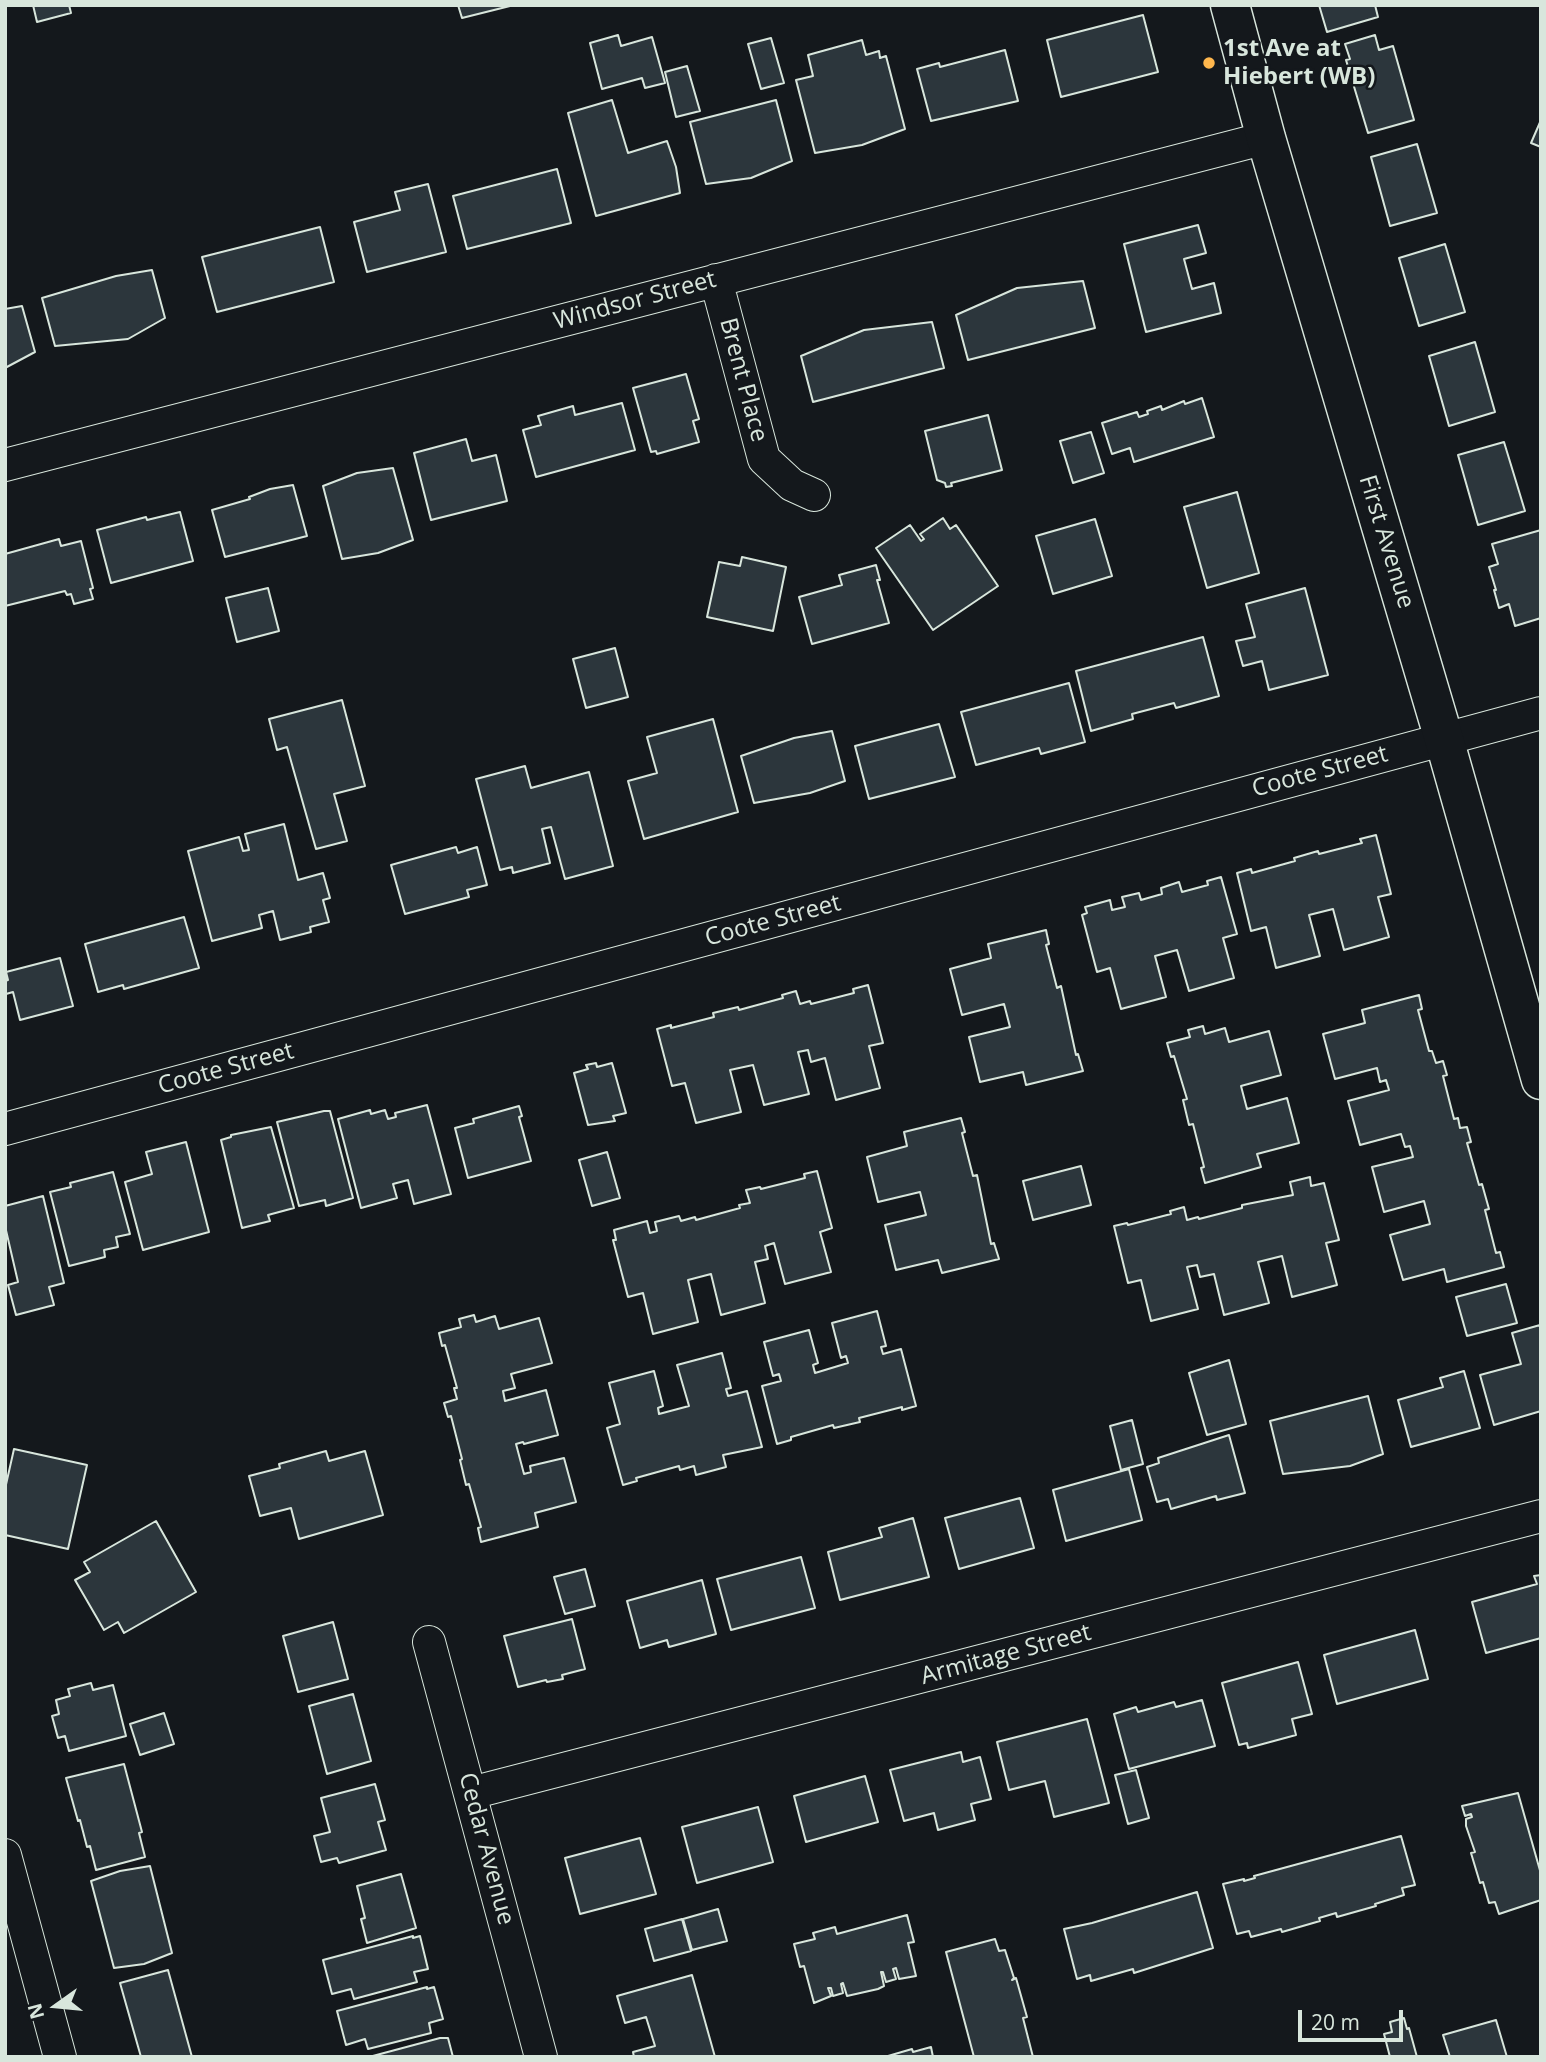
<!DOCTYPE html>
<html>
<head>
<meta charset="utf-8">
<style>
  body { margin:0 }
  #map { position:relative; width:1546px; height:2062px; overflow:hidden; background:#14181c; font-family:"Open Sans",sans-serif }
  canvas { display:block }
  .frame { position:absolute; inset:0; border:7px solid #d8e6dc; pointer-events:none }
  .north { position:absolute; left:21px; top:1971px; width:70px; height:70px; -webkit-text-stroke:5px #14181c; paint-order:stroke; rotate:255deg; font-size:19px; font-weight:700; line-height:28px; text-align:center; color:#d8e6dc }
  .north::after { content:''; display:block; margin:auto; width:24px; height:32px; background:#d8e6dc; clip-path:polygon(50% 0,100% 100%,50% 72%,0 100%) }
  .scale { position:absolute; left:1298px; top:2010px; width:105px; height:32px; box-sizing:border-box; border:4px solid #d8e6dc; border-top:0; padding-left:9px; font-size:21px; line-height:24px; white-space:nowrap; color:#d8e6dc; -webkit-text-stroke:5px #14181c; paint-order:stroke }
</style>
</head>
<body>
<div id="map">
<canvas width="1546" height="2062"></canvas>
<div class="frame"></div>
<div class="north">N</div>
<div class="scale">20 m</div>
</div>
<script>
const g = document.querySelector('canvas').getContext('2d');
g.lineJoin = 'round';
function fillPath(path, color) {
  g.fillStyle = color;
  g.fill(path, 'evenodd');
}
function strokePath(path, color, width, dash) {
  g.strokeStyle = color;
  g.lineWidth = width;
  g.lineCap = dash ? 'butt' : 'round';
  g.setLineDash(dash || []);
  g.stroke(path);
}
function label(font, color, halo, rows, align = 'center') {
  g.font = font + ' "Open Sans",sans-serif';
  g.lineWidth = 5;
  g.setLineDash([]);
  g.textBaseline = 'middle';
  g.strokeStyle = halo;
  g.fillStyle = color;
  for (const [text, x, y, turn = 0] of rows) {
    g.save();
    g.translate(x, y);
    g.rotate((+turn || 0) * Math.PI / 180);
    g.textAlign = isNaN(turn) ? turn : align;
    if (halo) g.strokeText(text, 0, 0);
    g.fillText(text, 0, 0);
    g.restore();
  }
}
const building = new Path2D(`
  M33,5H69L71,13L37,22Z
  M458,5H510V6L462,18Z
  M1319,5H1375L1378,17L1327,32Z
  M1143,15L1158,72L1061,97L1047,40Z
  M618,35L621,46L652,37L665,83L645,88L642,78L602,89L590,43Z
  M1375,35L1379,50L1393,46L1414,120L1368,133L1346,60L1350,59L1345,44Z
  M771,38L784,83L761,89L748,44Z
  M862,40L866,55L879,51L880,58L886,56L905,129L862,145L815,153L796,80L813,76L808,55Z
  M1005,50L1018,101L931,121L917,69L939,63L940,67Z
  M687,66L700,111L676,117L665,72Z
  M612,100L628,153L667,141L676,167L680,193L596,216L568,113Z
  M776,100L792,161L751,178L706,184L690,122Z
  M1541,120V147L1531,143Z
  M1417,144L1437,213L1390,226L1371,157Z
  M557,169L571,223L467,249L453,196Z
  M428,184L446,252L367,272L354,222L400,210L395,192Z
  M1198,225L1206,253L1184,259L1192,289L1214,283L1221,313L1146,332L1124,244Z
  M320,227L334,282L217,312L202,257Z
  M1445,244L1465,312L1419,326L1399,258Z
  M152,270L165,318L128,339L55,346L42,298L116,276Z
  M1083,281L1095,328L968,360L956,315L1017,288Z
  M22,306L35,352L5,368V309Z
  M932,322L944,368L813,402L801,356L864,330Z
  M1475,342L1495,412L1449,426L1429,356Z
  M686,374L699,419L693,421L699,442L657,454L656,451L651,452L633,388Z
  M1202,398L1214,437L1134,462L1130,448L1112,454L1102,423L1137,412L1139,417L1148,414L1147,411L1161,406L1162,410L1184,401L1185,404Z
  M622,403L635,450L536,477L523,430L541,425L538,416L573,406L575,415Z
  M988,415L1002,470L951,483L952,486L946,487L945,483L937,480L925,431Z
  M1091,432L1104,473L1073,483L1060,441Z
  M466,439L472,461L496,455L507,501L431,520L414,453Z
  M1504,442L1525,511L1478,525L1458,455Z
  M393,468L413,540L378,553L342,559L323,486L357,473Z
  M293,485L307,536L225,557L212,510L250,499L249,497L270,489Z
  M1237,492L1259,573L1207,588L1184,507Z
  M180,512L193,561L111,583L97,530L146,517L147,520Z
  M943,518L950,529L956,525L998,586L933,630L876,548L910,525L921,541L924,539L920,534Z
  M1095,519L1112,576L1053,594L1036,536Z
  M1541,530V618L1515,626L1509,604L1499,608L1494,590H1496L1489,567L1498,564L1492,544Z
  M59,539L61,546L81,541L93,588L90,589L93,599L74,604L71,594L67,595L65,591L5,606V554Z
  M742,557L786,567L773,631L707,617L719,562L740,566Z
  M876,565L880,580H877L889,623L812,644L799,597L842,585L839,575Z
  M268,588L279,631L237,642L226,598Z
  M1305,588L1328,675L1269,690L1262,661L1243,666L1236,641L1255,637L1246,604Z
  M1203,637L1219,696L1176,708L1174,703L1132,714L1133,719L1091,731L1076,671Z
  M615,648L628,697L586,708L573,659Z
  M1069,683L1085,742L1041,754L1039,748L976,765L961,712Z
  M342,700L365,786L334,794L347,841L316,849L287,747L277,750L269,719Z
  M713,719L738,812L644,839L628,781L657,773L647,737Z
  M939,724L955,777L869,799L855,746Z
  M832,731L845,781L810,793L754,803L741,756L794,738Z
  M525,766L531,788L589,772L613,866L565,879L551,827L542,829L550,863L513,873L512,867L500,870L476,779Z
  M284,824L298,880L323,873L330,898L323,900L329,922L310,927L311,932L280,940L273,911L259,915L262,928L212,941L188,851L239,837L243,851L249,850L245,834Z
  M1376,835L1391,894L1378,897L1389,937L1344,950L1333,909L1309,915L1320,956L1276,968L1266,927L1251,931L1237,873L1251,869L1252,873L1295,861L1294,858L1318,851L1319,854L1362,843L1360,839Z
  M456,847L458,853L477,847L487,885L467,890L469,897L405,914L391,865Z
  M1221,877L1237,934L1223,938L1234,978L1189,991L1177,950L1155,956L1166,997L1121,1009L1110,968L1097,972L1082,915L1087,913L1085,907L1110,900L1112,910L1125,907L1122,897L1139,893L1141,900L1162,894L1161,888L1179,882L1182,892L1208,885L1207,881Z
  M184,917L199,968L124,989L123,985L98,992L85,944Z
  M1046,930L1049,944L1046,945L1057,988L1061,986L1076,1055L1078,1054L1083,1071L1026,1085L1023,1072L980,1082L969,1037L1010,1027L1004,1004L962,1015L950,969L991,958L988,944Z
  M60,958L73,1006L20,1020L13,992L6,994L5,981L8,980L6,972Z
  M868,985L883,1043L869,1046L880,1088L836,1100L825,1058L811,1062L808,1050L798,1052L809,1094L764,1105L753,1065L730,1070L741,1112L696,1123L685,1083L672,1086L657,1029L671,1025V1028L714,1017L713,1013L738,1007L739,1010L783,998L782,995L796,991L800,1004L810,1001L811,1004L854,993L853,989Z
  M1419,995L1422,1009L1418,1010L1429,1051H1432L1436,1063L1443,1061L1447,1075L1443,1076L1454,1119L1458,1118L1460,1128L1467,1127L1471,1142L1467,1143L1479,1185L1482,1184L1489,1209L1485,1210L1496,1253L1500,1252L1504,1267L1447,1282L1444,1269L1403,1280L1390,1235L1430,1224L1424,1201L1384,1212L1372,1167L1413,1157L1410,1146L1405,1147L1401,1134L1360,1145L1348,1101L1389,1090L1386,1080L1380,1082L1377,1068L1335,1079L1323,1034L1365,1023L1362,1010Z
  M1203,1026L1205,1034L1225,1028L1229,1042L1269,1031L1281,1075L1241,1086L1247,1109L1287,1098L1299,1143L1257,1154L1261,1167L1205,1183L1201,1168L1204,1167L1193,1124L1189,1125L1183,1100L1187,1099L1174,1056L1171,1057L1167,1043L1190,1037L1188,1030Z
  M596,1063L597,1067L612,1063L626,1113L613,1116L615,1121L588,1125L574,1073L588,1069L586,1065Z
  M427,1105L451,1194L414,1204L408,1180L393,1184L397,1198L361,1208L338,1119L370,1110L371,1114L385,1110L388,1119L396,1117L395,1113Z
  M519,1106L522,1116L519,1117L531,1161L468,1178L455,1128L474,1123L473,1119Z
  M324,1111H330L353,1198L326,1206L325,1200L299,1206L277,1122Z
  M961,1118L965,1132L962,1133L973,1176L977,1175L991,1244L994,1243L999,1259L942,1273L938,1260L896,1270L885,1225L926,1215L920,1192L878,1202L867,1157L907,1146L904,1132Z
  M271,1127L294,1208L268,1215L270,1221L242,1228L221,1140L231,1137V1135Z
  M186,1142L209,1232L143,1250L125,1182L152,1174L146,1152Z
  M607,1152L620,1198L592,1206L579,1160Z
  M1081,1166L1091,1205L1033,1220L1023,1181Z
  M817,1171L832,1228L820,1232L831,1272L785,1284L774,1243L765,1246L768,1259L755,1262L765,1303L721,1315L711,1274L688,1280L698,1322L653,1334L643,1293L628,1297L613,1240H616L614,1230L647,1221L650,1233L657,1231L655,1222L679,1216L681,1221L695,1217L696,1220L740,1208L739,1205L750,1203L746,1190L760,1187L761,1189L805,1178L804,1174Z
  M113,1172L130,1234L116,1237L118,1247L104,1250L105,1257L69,1266L50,1192L71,1187L70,1183Z
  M1310,1177L1311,1186L1324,1183L1339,1240L1326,1243L1337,1285L1292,1297L1282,1256L1258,1262L1269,1303L1224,1315L1214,1274L1200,1277L1197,1265L1187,1267L1198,1309L1151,1321L1141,1280L1128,1283L1114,1226L1127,1223L1128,1225L1171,1214L1170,1211L1184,1207L1187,1220L1198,1217L1199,1219L1242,1208V1205L1293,1195L1290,1182Z
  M43,1196L64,1283L49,1287L54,1305L16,1315L8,1285L18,1282L5,1226V1206Z
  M1506,1284L1517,1323L1467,1336L1456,1297Z
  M877,1311L886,1346L881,1347L883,1354L901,1349L916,1406L902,1410V1407L859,1418L860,1422L834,1428L833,1425L791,1437V1440L777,1444L762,1386L781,1381L779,1374L773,1376L764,1342L809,1330L818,1363L813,1365L815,1373L848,1363L846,1356L841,1358L832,1323Z
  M474,1315L476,1322L495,1316L499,1329L539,1318L552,1363L511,1374L515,1388L503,1391L505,1401L546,1390L558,1435L524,1444L523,1442L516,1444L524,1474L531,1472L530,1466L564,1458L576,1502L535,1513L538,1527L481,1542L478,1528L481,1527L469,1484L466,1485L460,1460L462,1459L451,1416L448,1417L444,1403L457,1399L454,1388H457L445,1345L442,1346L439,1333L461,1327L459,1319Z
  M1540,1325L1541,1411L1494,1425L1480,1375L1521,1364L1512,1333Z
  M722,1353L731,1388L726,1389L728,1396L747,1391L762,1447L723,1455L726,1467L696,1475L694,1466L680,1470L679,1466L636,1478L637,1481L623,1485L607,1428L620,1424L609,1383L654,1371L663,1406L658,1408L659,1414L689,1406L677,1365Z
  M1229,1360L1246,1424L1207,1435L1189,1373Z
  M1464,1371L1480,1428L1411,1447L1398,1400L1443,1387L1440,1378Z
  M1368,1396L1383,1454L1350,1466L1283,1474L1270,1421Z
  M1132,1420L1143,1464L1121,1470L1110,1426Z
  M1229,1435L1245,1493L1217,1500L1216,1496L1171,1509L1168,1499L1157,1502L1147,1467L1159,1463L1158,1458Z
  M14,1449L87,1465L68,1549L5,1535V1489Z
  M326,1451L329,1461L365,1451L383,1515L299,1539L291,1508L260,1516L249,1476L280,1468L279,1464Z
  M1129,1469L1142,1520L1066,1541L1053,1490Z
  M1020,1498L1034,1548L959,1569L945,1518Z
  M913,1518L929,1577L840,1600L828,1552L882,1537L879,1528Z
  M156,1521L196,1592L124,1633L118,1622L104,1630L75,1580L90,1572L84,1562Z
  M801,1557L815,1608L731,1630L717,1579Z
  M585,1569L595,1606L565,1614L554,1577Z
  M1541,1575V1638L1486,1653L1472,1602L1537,1584L1534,1576Z
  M702,1580L716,1634L669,1647L667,1640L640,1648L627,1601Z
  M572,1619L585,1669L562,1675L563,1679L547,1682L546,1680L518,1687L504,1636Z
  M333,1622L348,1679L298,1692L283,1636Z
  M1415,1630L1428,1679L1337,1704L1324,1655Z
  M1298,1662L1312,1714L1292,1719L1296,1735L1248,1748L1247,1743L1239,1745L1222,1683Z
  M91,1683L93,1690L113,1685L126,1736L69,1751L65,1736L58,1738L52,1716L59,1714L56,1700L70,1696L68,1689Z
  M353,1694L371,1761L327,1774L309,1706Z
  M1202,1700L1215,1746L1129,1769L1114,1714L1136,1707L1138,1712L1174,1702L1176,1707Z
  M164,1713L174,1744L140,1755L130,1724Z
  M1087,1719L1109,1803L1054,1817L1045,1781L1009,1790L997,1742Z
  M961,1752L963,1762L980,1757L991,1799L971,1804L975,1820L938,1830L934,1813L904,1821L890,1770Z
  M124,1764L142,1832L139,1833L145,1857L96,1870L90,1846L87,1847L80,1820L78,1821L66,1778Z
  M1136,1770L1149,1818L1128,1824L1115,1775Z
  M865,1776L878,1822L806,1842L794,1796Z
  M375,1784L385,1820L378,1822L386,1850L339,1863L337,1858L321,1862L314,1836L330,1832L321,1798Z
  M1518,1793L1541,1874V1900L1499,1914L1495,1902L1489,1903L1483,1882L1480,1883L1471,1853L1475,1852L1466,1826V1819L1472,1817L1471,1814L1465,1816L1462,1806Z
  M758,1807L773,1862L697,1883L682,1827Z
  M1401,1836L1415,1885L1402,1888L1404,1895L1375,1904L1376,1906L1337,1917L1336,1913L1319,1918L1320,1921L1282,1932L1281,1929L1251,1937L1249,1931L1237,1934L1223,1884L1244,1879V1881L1255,1878L1254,1876Z
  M640,1838L656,1894L580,1914L565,1858Z
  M150,1866L172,1953L144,1964L114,1968L91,1881L120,1871Z
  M401,1874L416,1928L367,1943L361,1919L365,1918L357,1886Z
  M1197,1892L1213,1948L1134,1973L1133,1969L1091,1981L1090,1975L1077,1979L1064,1929L1092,1923Z
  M718,1909L727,1941L692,1950L683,1919Z
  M907,1915L914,1942L908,1943L916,1976L899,1979L896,1968L893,1969L896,1979L886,1982L883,1972H881L884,1986L878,1989L847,1996L843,1983L841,1984L843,1993L833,1996L831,1988H828L831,1996L814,2003L804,1966L800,1967L794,1944L815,1939L813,1933L835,1927L837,1934Z
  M682,1919L691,1951L654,1961L645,1929Z
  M413,1936V1938L420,1936L428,1969L414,1972L417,1982L354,1999L351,1989L332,1994L323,1960Z
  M995,1939L999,1951L1005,1950L1014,1978L1012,1980L1016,1978L1027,2017L1023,2018L1033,2057H974L946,1952Z
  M168,1970L192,2057H141L120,1983Z
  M692,1975L715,2057H634L633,2052L655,2046L646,2017L625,2023L617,1996Z
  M427,1987V1989L434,1987L443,2019L429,2023L431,2033L368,2049L365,2039L346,2045L337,2011Z
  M1404,2018L1407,2029L1409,2028L1417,2057H1390L1384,2034L1392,2032L1390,2022Z
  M1496,2020L1507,2057H1450L1443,2035Z
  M440,2038H448L453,2057H369Z
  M931,2047L933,2057L888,2056L912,2049L913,2052Z`);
fillPath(building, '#2c363c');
strokePath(building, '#d8e6dc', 2);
const street = new Path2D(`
  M716,280L764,459L792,485L814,495
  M5,465L1266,138
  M5,1129L1541,713
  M429,1642L541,2057
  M471,1793L1541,1516
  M5,1855L60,2057`);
const secondary = new Path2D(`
  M1230,5L1266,138L1444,739L1541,1080`);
strokePath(street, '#d8e6dc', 34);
strokePath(secondary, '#d8e6dc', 41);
strokePath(street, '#14181c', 32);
strokePath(secondary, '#14181c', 38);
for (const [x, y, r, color] of [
  [1209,63,7,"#ffb74d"]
]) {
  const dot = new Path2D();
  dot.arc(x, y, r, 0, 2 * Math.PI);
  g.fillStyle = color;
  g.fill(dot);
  strokePath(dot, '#14181c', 2.5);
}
label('bold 24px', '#d8e6dc', '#14181c', [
  ["1st Ave at",1223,49],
  ["Hiebert (WB)",1223,77]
], 'left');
label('24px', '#d8e6dc', '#14181c', [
  ["Windsor Street",635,301,-15],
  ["Brent Place",743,380,75],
  ["First Avenue",1386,542,73],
  ["Coote Street",1320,772,-15],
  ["Coote Street",773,921,-15],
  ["Coote Street",226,1069,-15],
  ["Armitage Street",1006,1655,-15],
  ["Cedar Avenue",486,1849,75]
]);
</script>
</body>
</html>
